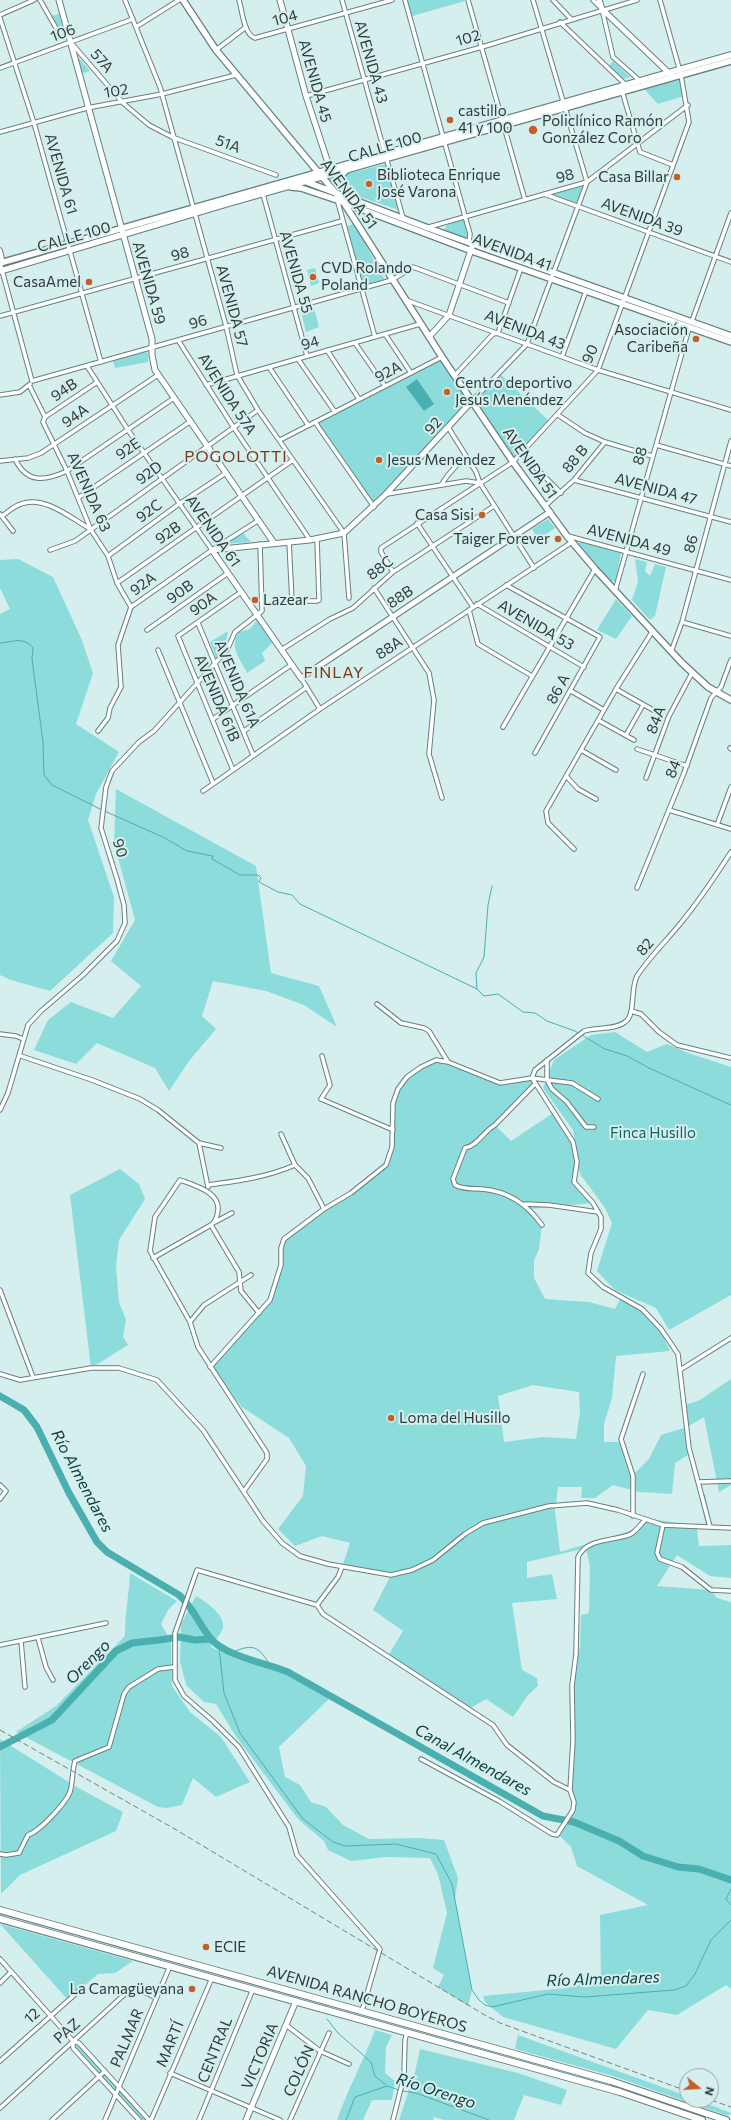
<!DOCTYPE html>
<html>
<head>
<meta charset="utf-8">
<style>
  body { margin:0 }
  #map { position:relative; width:731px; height:2120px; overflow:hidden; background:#d4efee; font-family:Commissioner,sans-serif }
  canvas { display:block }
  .north { position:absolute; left:679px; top:2068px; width:40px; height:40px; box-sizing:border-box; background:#d4efee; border:1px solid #92a7a6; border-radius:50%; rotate:108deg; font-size:11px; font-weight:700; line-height:16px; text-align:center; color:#303a3a }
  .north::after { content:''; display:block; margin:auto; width:14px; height:18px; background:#c35e2a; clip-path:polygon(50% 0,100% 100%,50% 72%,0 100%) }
</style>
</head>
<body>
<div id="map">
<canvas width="731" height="2120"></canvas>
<div class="north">N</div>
</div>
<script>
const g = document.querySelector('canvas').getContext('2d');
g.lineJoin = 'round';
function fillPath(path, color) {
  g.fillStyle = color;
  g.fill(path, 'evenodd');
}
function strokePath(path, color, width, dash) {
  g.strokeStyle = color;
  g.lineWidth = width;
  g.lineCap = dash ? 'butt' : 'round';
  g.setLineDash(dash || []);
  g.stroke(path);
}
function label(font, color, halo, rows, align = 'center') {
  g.font = font + ' Commissioner,sans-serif';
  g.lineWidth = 4;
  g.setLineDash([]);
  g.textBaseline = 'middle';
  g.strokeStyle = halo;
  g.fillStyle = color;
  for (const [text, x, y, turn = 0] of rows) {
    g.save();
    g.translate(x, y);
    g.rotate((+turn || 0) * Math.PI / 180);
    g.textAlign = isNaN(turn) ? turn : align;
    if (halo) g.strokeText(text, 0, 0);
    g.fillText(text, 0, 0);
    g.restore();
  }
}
fillPath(new Path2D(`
  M407,0H464L465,1L412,16Z
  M59,14L65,37L50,16Z
  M78,57L90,71L82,73Z
  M613,61L630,77L624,79L609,66Z
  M680,80L684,96L658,104L644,89Z
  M386,164L399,210L357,196L345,178L346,174Z
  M331,177L340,187L341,191L330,183L329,179Z
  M583,186L576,203L551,195Z
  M464,219L469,235L467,238L444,230L447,225Z
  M354,224L386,282L361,288L344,227Z
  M67,247L3,267V265Z
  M315,268L319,283L311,286L307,270Z
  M314,308L319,327L306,332L301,311Z
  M144,352L148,353V362L115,368L113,361Z
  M442,357L472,401L499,373L551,423L513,462L472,401L374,507L315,422Z
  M548,519L555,528L538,540L532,529Z
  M243,533L251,542L224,544Z
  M580,542L621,553L616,581H611L578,544Z
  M18,559L53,577L81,638L93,673L76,724L119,752L96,794L88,820L114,897L113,933L50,991L11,980L0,975V614L10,609L0,588V560Z
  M635,559L647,562L645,571L650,576L655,564L666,567L655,616L650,620L632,600L638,582Z
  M616,599L632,616L616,639L597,630Z
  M258,619L272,643L262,653L265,661L247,673C241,660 228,646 239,632L250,629Z
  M228,631L225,648L216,658L210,642Z
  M116,789L256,866L271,973L319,986L337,1027L304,1005L266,991L213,981L202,1016L216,1029L189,1061L169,1091L155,1068L97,1043L76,1064L34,1050L48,1020L71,1002L113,1018L141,986L111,961L135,920L114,843Z
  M615,1032L647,1052L667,1044L688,1053L731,1067V1295L669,1330L656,1308L615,1290L597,1271L612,1223L605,1208L580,1174L573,1130L543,1088L554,1060L591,1035Z
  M436,1060L448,1062L500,1083L532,1078L535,1084L495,1125L511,1141L553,1113C572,1140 579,1147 574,1182L593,1203L530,1209L542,1225L539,1249L534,1261V1278L545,1299L589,1302L615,1309L621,1297C648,1313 658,1321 670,1351L616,1356L612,1398L604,1424V1442H625L635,1473L649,1459L661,1435L684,1428L685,1405L700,1400L731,1379V1485L719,1492L704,1417L689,1426L691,1453L675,1463L672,1494L639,1492L613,1485L595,1498H581L582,1487H558L555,1511L560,1552L630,1531L646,1518L689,1525H706L699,1495L705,1494L713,1529H697L699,1546L731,1545V1578L710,1576L677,1555L657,1586L711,1590L717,1598L731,1602V1989L726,1985L677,2015L648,2010L616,2049L503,2017L485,2002L483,1996L567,1988L601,1981L600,1915L648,1905L577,1866L571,1847L557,1833L573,1809L570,1790L572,1686L580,1647L581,1615L589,1613L590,1566L586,1548L527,1562V1578L552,1574L557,1599L512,1603L522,1670L537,1678L538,1686L528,1695L513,1717L486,1699L469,1709L388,1656L403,1631L373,1610L391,1575L342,1567L350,1543L322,1536L295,1546L278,1529L303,1496L306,1466L289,1438L242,1407L210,1367L270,1300L281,1265V1248L284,1239L324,1209L351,1193L386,1165L392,1147L393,1103L398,1089L407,1077L421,1067ZM533,1385L579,1392L580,1412L576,1439L543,1437L504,1442L498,1396Z
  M120,1169L139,1184L145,1199L119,1240L116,1266L119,1302L126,1320L123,1337L128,1345L91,1368L70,1195Z
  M130,1573L177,1601L168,1610L161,1624L171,1641L172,1686L190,1712L221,1737L250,1782L216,1797L193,1778L182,1805L166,1808L158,1807L16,1732L56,1706L124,1637L125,1634C125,1613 129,1594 130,1573Z
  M196,1596C205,1601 226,1615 223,1628C221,1634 214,1641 211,1647L236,1659L291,1676L330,1698L279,1747L285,1777L300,1785L311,1802L326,1807L343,1825L369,1839L418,1838L444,1840L458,1878L455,1899L472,1990L468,2006L438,1987L444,1975L433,1968L447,1913L438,1874L430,1858L386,1857L351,1861L328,1850L324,1841L299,1820L276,1790L235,1735L216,1704L204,1702L186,1685L180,1661L181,1624Z
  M0,1739L75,1786L123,1812L116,1831L20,1875L1,1894Z
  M0,1924L133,1961L115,1973L98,1974L68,2000Z
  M375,2030L392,2035L386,2047L385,2073L395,2081L392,2100H372L363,2120H337C348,2089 363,2062 375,2030Z
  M518,2035L687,2096V2100H698L731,2113L728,2116L613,2076L515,2049Z
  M75,2044L79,2045L148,2120H141L76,2048Z
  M420,2049L518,2073L567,2090L561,2105L524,2095L514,2120H444L434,2117L433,2120H399L415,2072Z`), '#8cdcdc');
fillPath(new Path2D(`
  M417,379L434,404L424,411L406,387Z`), '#4aafaf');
strokePath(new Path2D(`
  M0,643C14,642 23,636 33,648L32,659L43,742L44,775L52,785L100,809L165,838L187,851L213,856L212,859L240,875H258L261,878L259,882L278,892L292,895L300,904L477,989L484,996L498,994L523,1012L535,1013L547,1021L575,1031L605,1049L627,1056L649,1068L731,1105
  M477,989L476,973L484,957L488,905L492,886
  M219,1647L224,1693L240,1733L303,1819L333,1842L345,1846L396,1844L436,1854L452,1884L472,1990L479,2000L485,2005L492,2007L548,1994L585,1997L674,1990L686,1986L695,1974L711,1940L731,1920
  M233,1652C254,1643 259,1647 270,1665
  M731,1889L726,1899L731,1905
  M327,2019L338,2033L371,2062L375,2076L386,2085
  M402,2091L416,2093L489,2120
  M346,2120L355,2097L387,2086L399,2090`), '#4aafaf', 1);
strokePath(new Path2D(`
  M0,1396L24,1410L37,1427L69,1493L97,1542L107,1552L179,1595C195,1609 199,1626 212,1640C228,1657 266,1663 288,1672L543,1816L574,1822L619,1841L643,1856L678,1867L699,1869L731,1880
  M0,1747L52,1720L116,1651L132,1643L159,1640L179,1637L195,1640L211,1639`), '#4aafaf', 7);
const street = new Path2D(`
  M40,0L56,28
  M125,0L160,87L226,326L237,375L258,410L344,533L349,598
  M239,0C242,10 244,35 255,38L392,0
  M342,0L403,218
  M405,0L470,234L469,242
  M468,0L525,200
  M553,0L571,19
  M593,0L602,9L613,57L639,80
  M0,15L34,0
  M0,18L34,123L101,362
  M560,22L626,85
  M136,27L179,0
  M73,45L123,103L149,125L172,137L276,175
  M216,50L246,27
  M0,68L133,19
  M622,91L640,152L673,165
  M306,96L482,47L637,0
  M0,132L87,108L162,94L236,75
  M263,194L307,356
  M544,194L731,262
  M337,199L375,337
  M429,227L587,182L688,105
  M0,250L2,258L0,263
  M0,263L32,381
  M406,300L598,370L731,410
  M0,316L342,221
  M692,321L731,213
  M385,334L411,373
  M178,340L234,428L310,540
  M355,343L385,386
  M327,350L359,399
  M562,357L586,291
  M298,359L335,412
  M87,366L128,430L212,550
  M269,367L308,425
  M455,375L493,334L498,333L521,268
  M32,381L392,280L413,267L509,303
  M29,385L45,417L43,422L67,471L91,530L108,556L117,583L131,607
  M206,385L420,324
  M0,395L20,392L30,384
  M472,401L527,344L587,182L533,0
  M558,415L585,433L605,442L652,456
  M45,417L96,383
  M315,422L374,507
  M448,427L476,472L480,483L534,568
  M280,440L442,357
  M656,445L731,466
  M522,454L561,493
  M15,459C27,484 45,481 67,471L174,398
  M0,461L28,458L41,453L158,375
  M574,480L731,522
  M441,485L448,475L465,456
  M387,494L466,481L480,483
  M78,498L191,421
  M545,506L574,480L605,442
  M0,514L13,531
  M2,516C8,512 14,506 21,504C44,495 71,518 90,529
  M417,523L473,607
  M568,536L731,580
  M289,542L292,601H317L319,600L317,539
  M50,550L75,541L258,410
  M108,556L179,504L226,473
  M393,572L381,552V548L513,462L598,370L689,122L681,75L660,0
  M117,583L293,460
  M506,585L600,637L535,753
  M374,588L429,673L434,700L429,754L442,798
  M615,591L689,328
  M477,604L584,667
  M469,610L478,644L532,676
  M682,622L731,636
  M198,623L253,755
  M147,630L228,573
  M158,650L213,783
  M281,650L330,619L353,608L393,572L494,506
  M671,652L682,622L731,441
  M301,678L320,709
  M616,689L653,710
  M571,691L604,710
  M213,719L291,665
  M598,720L634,740
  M503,727L595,569
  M98,731L108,718L110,708L121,687L118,645L131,607L212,550L259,520
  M244,731L307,687
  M626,735L643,705
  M730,748L731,749
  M637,749L687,766
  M581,750L616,770
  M233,770L178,636L241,592
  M566,776L578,789L596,799
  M646,778L669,716L692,673
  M203,791L320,709L572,542
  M669,810L731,829
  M717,825L731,787
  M574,849L548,823L546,811L616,689L652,632
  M637,888L684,773L711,698L721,687L731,660
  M377,1004L401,1023L424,1028L429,1031L448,1062
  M631,1011L641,1014L659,1032L677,1045L731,1058
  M0,1034L16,1036L23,1039
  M21,1056L92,1080L140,1099L158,1110L199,1143L221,1148
  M322,1056L330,1085L321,1099L393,1130
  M547,1060V1080L552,1089L567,1102L586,1127H594
  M535,1084L495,1125C484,1131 477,1146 465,1148L453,1179L455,1185C465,1190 471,1188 482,1189C508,1191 527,1204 542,1225
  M0,1110L8,1093L28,1025L41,1011L83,975L117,941L125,923L124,905L117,879L101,828L106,787L112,771L139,742L154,731L227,650L235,632L262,611L260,544
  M281,1134L295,1165L308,1178L324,1209
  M199,1143L208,1187
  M208,1185C238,1181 268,1177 295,1165
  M525,1204L549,1205L598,1212
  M215,1222L232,1213
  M153,1258L211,1225
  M0,1290L33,1377
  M190,1322L204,1305L251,1275
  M210,1367L270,1300L281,1265V1248L284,1239L324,1209L351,1193L386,1165L392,1147L393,1103L398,1089L407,1077L421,1067L436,1060L448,1062L500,1083L532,1078L572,1083L598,1099
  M680,1370L731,1338
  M0,1374L20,1380L91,1368H119L157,1380L203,1430L263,1521L282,1543L300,1556L328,1564L391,1575L412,1570L433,1560L465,1534L483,1523L549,1506L587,1503L618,1510L663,1525L731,1528
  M698,1482L730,1481
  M0,1485L6,1491L0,1499
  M244,1491L267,1459V1453L198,1347L190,1322L150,1251L155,1217L180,1180C196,1186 224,1193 217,1215C216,1220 215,1222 211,1225L239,1272L241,1291L259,1313
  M633,1516V1476L621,1439L643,1374
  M663,1525L657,1553L660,1559L682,1567L711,1590L731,1591
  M710,1527L689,1448L678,1354L661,1329L642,1309L603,1287L588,1273L591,1253L601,1229V1217L593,1203L574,1182L577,1162L573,1142L532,1078L535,1070L584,1031C596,1027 615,1030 625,1022C636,1015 630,989 637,976C649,958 666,941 680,924C699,901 715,877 731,852
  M317,1605L338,1577L342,1567
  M38,1638L46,1667L53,1680
  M21,1641L25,1687
  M0,1645L106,1623
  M421,1759L499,1801L552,1834L557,1835L573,1810L574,1802L570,1790L573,1740L572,1686L576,1654L578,1557C588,1537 613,1542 631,1534C636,1531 641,1524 645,1520
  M0,1854L6,1855L19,1853L28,1835C40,1831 65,1804 70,1792C73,1782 72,1771 75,1761L109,1747L124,1694L129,1687L158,1669L174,1667
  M0,1959L73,2041V2048L139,2120
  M0,1983L11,1972
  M362,2011L380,1949L297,1855L289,1827L239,1747L213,1721L184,1696L175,1680V1633L197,1570L317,1605L323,1614L493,1725L507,1745L554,1782L570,1790
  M286,2025L320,2051L349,2064
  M73,2041L79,2043L149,2120
  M0,2061L80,1990
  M170,2073L280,2120
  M0,2108L126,1993C137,1989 146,1992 156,1998
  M52,2120L105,2071
  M105,2120L170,1966
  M151,2120L212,1978
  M199,2120L253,1989
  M290,2120L329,2033
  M393,2120L404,2076L405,2040L407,2032`);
const secondary = new Path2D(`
  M59,0L152,339V355L155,370L274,543
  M280,0L306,96L328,163L340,181
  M599,0L602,9L671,75
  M429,337L449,315L473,244
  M472,401L386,494L344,533L310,540L212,550L301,678L550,512
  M246,2120L296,2001`);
const primary = new Path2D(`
  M183,0L216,50L344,203L442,357L513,462L567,536L595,569L682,663L708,687L731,700
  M304,181L428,228L731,336
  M291,187L301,188L337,200L472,251L731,342
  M346,198C343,188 336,177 347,170
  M0,263L731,55
  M0,271L229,203L731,61`);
const highway = new Path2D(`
  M0,1910L611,2081L726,2120
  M0,1919L620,2092L702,2120`);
strokePath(street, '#67807f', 5.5);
strokePath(secondary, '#67807f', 7);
strokePath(primary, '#67807f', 8);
strokePath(highway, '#67807f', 8);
strokePath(street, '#fff', 3.5);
strokePath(secondary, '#fff', 5);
strokePath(primary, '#fff', 5.5);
strokePath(highway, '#fff', 6);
strokePath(new Path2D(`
  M0,1730L173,1828L483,2014L500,2023L687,2091
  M711,2100L731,2107`), '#738383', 1, [6, 3]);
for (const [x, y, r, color] of [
  [450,120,4,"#c35e2a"],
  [533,130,5,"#c35e2a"],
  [677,177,4,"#c35e2a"],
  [369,184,4,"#c35e2a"],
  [313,277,4,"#c35e2a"],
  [89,282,4,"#c35e2a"],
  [696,339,4,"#c35e2a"],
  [447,392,4,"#c35e2a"],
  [379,460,4,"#c35e2a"],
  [482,515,4,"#c35e2a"],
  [558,539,4,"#c35e2a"],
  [255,600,4,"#c35e2a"],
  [391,1418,4,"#c35e2a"],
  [206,1947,4,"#c35e2a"],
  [192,1989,4,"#c35e2a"]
]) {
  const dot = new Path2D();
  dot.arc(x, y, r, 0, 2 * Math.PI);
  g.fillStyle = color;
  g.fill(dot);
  strokePath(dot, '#d4efee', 1.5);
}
label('15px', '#303a3a', '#d4efee', [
  ["104",285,18,-15],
  ["106",63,33,-20],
  ["102",468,38,-16],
  ["57A",102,61,49],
  ["AVENIDA 43",371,62,74],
  ["AVENIDA 45",315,81,74],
  ["102",116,91,-10],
  ["51A",228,144,20],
  ["CALLE 100",385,147,-16],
  ["AVENIDA 61",61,174,74],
  ["98",565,176,-15],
  ["AVENIDA 51",349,194,53],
  ["AVENIDA 39",642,217,20],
  ["CALLE 100",74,237,-16],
  ["AVENIDA 41",512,252,20],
  ["98",180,254,-15],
  ["AVENIDA 55",296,272,74],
  ["AVENIDA 59",149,283,74],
  ["AVENIDA 57",232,306,75],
  ["96",198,322,-15],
  ["AVENIDA 43",525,330,21],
  ["94",310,343,-16],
  ["90",590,354,-66],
  ["92A",388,372,-27],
  ["94B",64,390,-34],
  ["AVENIDA 57A",227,394,57],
  ["94A",75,416,-35],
  ["92",433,426,-47],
  ["92E",128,449,-34],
  ["88",640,456,-74],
  ["88 B",575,459,-50],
  ["AVENIDA 51",530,463,55],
  ["92D",149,473,-36],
  ["AVENIDA 47",656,489,15],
  ["AVENIDA 63",89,492,66],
  ["92C",149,511,-36],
  ["AVENIDA 61",213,531,55],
  ["92B",168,533,-35],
  ["AVENIDA 49",629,540,15],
  ["86",691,544,-75],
  ["88C",380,568,-38],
  ["92A",143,584,-36],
  ["90B",180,592,-36],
  ["88B",400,597,-34],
  ["90A",203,604,-36],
  ["AVENIDA 53",536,625,30],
  ["88A",389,648,-34],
  ["AVENIDA 61A",237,684,67],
  ["86 A",558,689,-61],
  ["AVENIDA 61B",217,698,67],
  ["84A",656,720,-69],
  ["84",673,769,-69],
  ["90",120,848,73],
  ["82",645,947,-50],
  ["AVENIDA RANCHO BOYEROS",367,1999,16],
  ["12",32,2016,-41],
  ["PAZ",67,2031,-42],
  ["PALMAR",127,2038,-67],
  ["MARTÍ",170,2044,-67],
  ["CENTRAL",215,2050,-68],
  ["VICTORIA",260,2056,-67],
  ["COLÓN",299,2071,-66]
]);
label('15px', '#303a3a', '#d4efee', [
  ["castillo",458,111],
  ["41 y 100",458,128],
  ["Policlínico Ramón",542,121],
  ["González Coro",542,138],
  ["Biblioteca Enrique",377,175],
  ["José Varona",377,192],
  ["Casa Billar",669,177,"right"],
  ["CVD Rolando",321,268],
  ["Poland",321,285],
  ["CasaAmel",81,282,"right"],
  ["Asociación",688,330,"right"],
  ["Caribeña",688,347,"right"],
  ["Centro deportivo",455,383],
  ["Jesús Menéndez",455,400],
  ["Jesus Menendez",387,460],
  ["Casa Sisi",474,515,"right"],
  ["Taiger Forever",550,539,"right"],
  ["Lazear",263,600],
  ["Loma del Husillo",399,1418],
  ["ECIE",214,1947],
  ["La Camagüeyana",184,1989,"right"]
], 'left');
label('15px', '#0e6464', '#d4efee', [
  ["Finca Husillo",653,1133]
]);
g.letterSpacing = '1px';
label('16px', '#793918', '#d4efee', [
  ["POGOLOTTI",236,457],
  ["FINLAY",334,673]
]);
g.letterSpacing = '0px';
label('italic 16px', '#0c3c3d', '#d4efee', [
  ["Río Almendares",82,1481,62],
  ["Orengo",88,1662,-45],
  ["Canal Almendares",473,1760,29],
  ["Río Almendares",603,1979,-2],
  ["Río Orengo",436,2091,18]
]);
</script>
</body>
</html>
